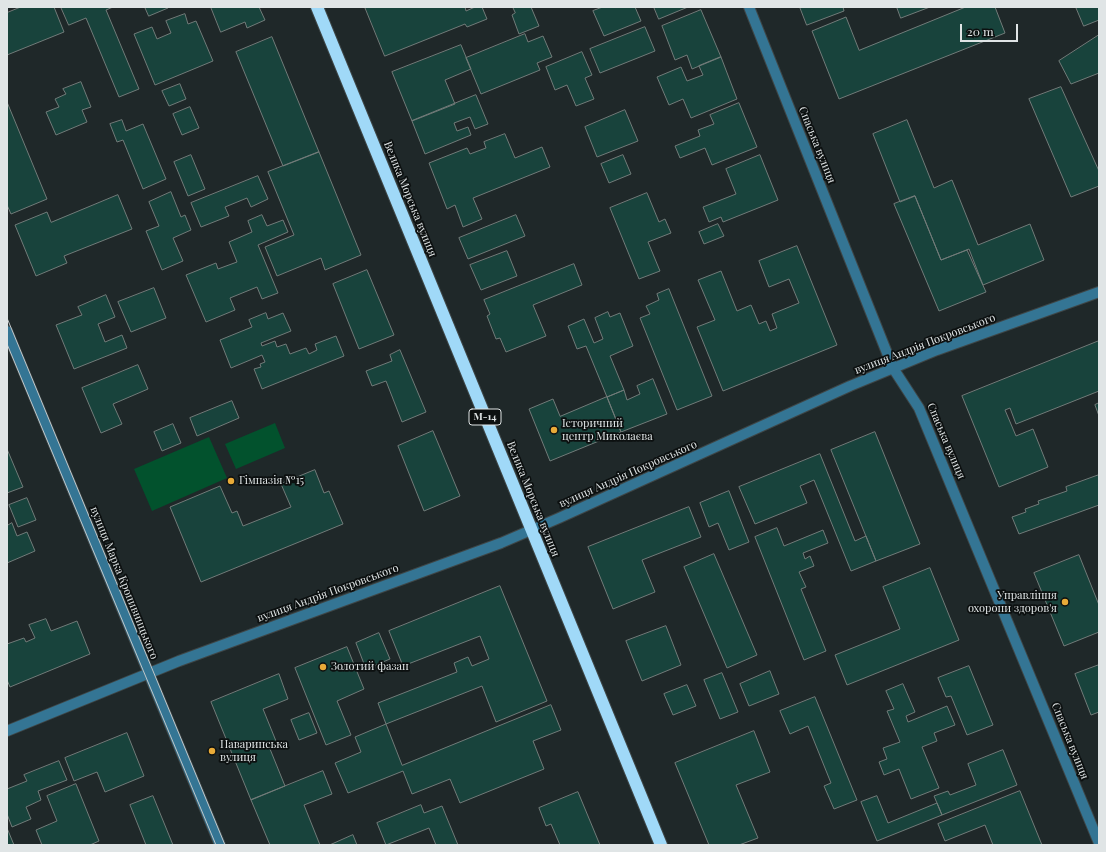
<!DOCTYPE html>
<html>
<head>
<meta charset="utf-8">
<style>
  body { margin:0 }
  #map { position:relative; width:1106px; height:852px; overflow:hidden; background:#1f2829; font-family:"Playfair Display",serif }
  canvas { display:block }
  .frame { position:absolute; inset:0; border:8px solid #e0e5e6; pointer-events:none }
  .scale { position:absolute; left:960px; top:24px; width:58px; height:18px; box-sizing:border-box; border:2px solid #e0e5e6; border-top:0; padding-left:5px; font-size:12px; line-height:14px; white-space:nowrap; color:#e0e5e6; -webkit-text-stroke:3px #0c1010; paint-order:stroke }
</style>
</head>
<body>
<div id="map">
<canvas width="1106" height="852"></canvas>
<div class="frame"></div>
<div class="scale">20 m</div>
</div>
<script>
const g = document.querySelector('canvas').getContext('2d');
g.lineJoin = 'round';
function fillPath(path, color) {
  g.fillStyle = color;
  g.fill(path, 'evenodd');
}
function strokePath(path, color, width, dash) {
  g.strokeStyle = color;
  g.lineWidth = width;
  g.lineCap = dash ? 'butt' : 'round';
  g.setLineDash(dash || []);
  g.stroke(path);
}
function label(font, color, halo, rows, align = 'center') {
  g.font = font + ' "Playfair Display",serif';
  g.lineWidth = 3.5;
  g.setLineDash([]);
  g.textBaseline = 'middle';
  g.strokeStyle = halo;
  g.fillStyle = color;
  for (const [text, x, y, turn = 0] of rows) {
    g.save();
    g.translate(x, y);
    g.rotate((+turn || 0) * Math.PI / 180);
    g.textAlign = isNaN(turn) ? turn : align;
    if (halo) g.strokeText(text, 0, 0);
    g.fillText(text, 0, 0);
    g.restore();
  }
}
fillPath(new Path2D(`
  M275,423L285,448L236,469L225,444Z
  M209,437L227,478L152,511L134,469Z`), '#02522d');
const building = new Path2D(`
  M21,7H54L64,32L7,55V13Z
  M61,7H113L106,10L139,89L119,97L86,18L69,25Z
  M145,7H168V8L149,16Z
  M211,7H259L265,20L247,28L245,22L221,32Z
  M365,7H465L466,11L475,7H482L487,19L467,27L465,24L385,56Z
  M513,7H531L539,26L519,34L512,15L515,13Z
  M603,7H635L641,21L604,36L593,11Z
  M654,7H688L659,19Z
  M800,7H843L844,11L807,25Z
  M897,7H930L901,18Z
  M966,7H995L1005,33L839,99L812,31L846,17L859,50Z
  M1076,7H1099V20L1084,26Z
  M701,10L721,57L692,69L687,55L675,60L662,26Z
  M185,14L188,24L196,21L213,61L155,85L134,34L152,27L157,39L171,33L166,21Z
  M645,27L655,51L600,73L590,49Z
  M525,34L528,42L543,36L552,57L537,63L540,70L481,94L466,58Z
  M1099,35V73L1071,84L1059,61Z
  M272,37L319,152L283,166L236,52Z
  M461,45L471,69L445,80L455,104L412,121L392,72Z
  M582,52L592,75L585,78L594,99L576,106L567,85L555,90L546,67Z
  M721,57L737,99L691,118L683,99L669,105L657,77L681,67L687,81L703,75L699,66Z
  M81,82L91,107L82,110L87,122L56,135L46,112L59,107L55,99L66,94L63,89Z
  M180,84L186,99L169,106L162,91Z
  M1061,87L1099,171V186L1071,197L1029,99Z
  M476,95L488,124L475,129L470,117L454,123L457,131L468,127L471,135L425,154L412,121Z
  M7,102L47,199L11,214L7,205Z
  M739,103L757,147L712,165L705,148L680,158L675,146L700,136L698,130L714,124L710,115Z
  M190,107L199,128L182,135L173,114Z
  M625,110L638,141L597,157L585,127Z
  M122,120L126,131L143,124L166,179L143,189L123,140L117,142L110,124Z
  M907,120L934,188L952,180L978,245L1030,224L1044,260L983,285L969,249L941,260L915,196L900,202L873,134Z
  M505,134L515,158L542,147L550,167L473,198L482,219L463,227L455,205L447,209L429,163L467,148L470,154L486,148L484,142Z
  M319,152L361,255L325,270L321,258L277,276L265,247L294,235L268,172Z
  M191,155L205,189L188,196L174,162Z
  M623,155L631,174L609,183L601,164Z
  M760,155L778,200L723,222L721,217L709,222L703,207L736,194L726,169Z
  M258,176L268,199L251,207L247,198L225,207L229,216L201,227L191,203Z
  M171,192L181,217L185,215L191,230L173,238L183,261L162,270L146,231L159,226L149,202Z
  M647,193L659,222L665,219L671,233L648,242L660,271L639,279L610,208Z
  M118,195L132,229L64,256L67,263L36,276L15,225L47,212L51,222Z
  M915,196L941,260L967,250L986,292L939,311L894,204Z
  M262,215L267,226L283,220L288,232L258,245L278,293L262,299L257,287L230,298L235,310L206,322L186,275L216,263L218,269L237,262L229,242L252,232L248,221Z
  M516,215L525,236L468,259L459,238Z
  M718,224L724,236L704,244L699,232Z
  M797,246L837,345L723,391L697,327L715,320L698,280L721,271L737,311L751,305L759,324L766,321L770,331L777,328L772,314L799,303L789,279L769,287L759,261Z
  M507,251L517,276L481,290L470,265Z
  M574,264L582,285L533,305L546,336L506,352L500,338L496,339L487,316L490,314L484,300Z
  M367,270L394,335L359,349L333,284Z
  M154,288L166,318L131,332L118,302Z
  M669,289L712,396L677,410L640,318L650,314L646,306L659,300L657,294Z
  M106,295L115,317L98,324L105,342L122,335L127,348L74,369L56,325L82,315L78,307Z
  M608,312L610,317L620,313L633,346L610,356L624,390L607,397L586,346L577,349L568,326L584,319L594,343L603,339L595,318Z
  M266,313L268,319L283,313L291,331L261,343L262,346L275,341L277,347L286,344L290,354L306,348L309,354L317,350L315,344L336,336L344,356L262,389L254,369L261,367L260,364L265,362L262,355L231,368L220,340L252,327L249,320Z
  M1099,341V391L1016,424L1010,408L1005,410L1016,436L1033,429L1048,467L999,487L962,396Z
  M400,350L426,412L402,422L386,381L372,386L366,371L392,361L390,355Z
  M138,365L148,389L113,404L122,424L101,433L82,388Z
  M653,379L667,414L621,432L607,397L624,390L627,400L640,394L637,386Z
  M607,397L621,432L550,461L529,409L553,399L560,416Z
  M232,401L239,418L197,436L190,418Z
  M1099,403V416L1095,405Z
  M173,424L181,443L162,451L154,432Z
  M433,431L460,496L424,511L398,446Z
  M875,432L920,544L876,561L831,450Z
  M7,449L23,487L7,493Z
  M820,454L855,541L866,536L876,561L851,571L814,480L800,486L807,503L755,524L739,487Z
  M315,470L324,493L329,491L343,524L201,582L170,507L220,486L232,513L237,511L243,526L291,507L281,484Z
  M1099,475V505L1019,534L1012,517L1026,512L1025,509L1039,504L1038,501L1067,491L1066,487Z
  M729,491L749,542L729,550L718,523L709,527L700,503Z
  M27,498L36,520L18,527L9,505Z
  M689,507L701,537L642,560L655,592L613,609L588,547Z
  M12,523L17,536L27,532L35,551L7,563V526Z
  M777,528L784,546L823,530L828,543L803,553L805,559L810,556L814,566L799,572L806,587L801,589L826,651L804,660L755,537Z
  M714,554L757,655L727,668L684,567Z
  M1079,555L1099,605V632L1064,646L1034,573Z
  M930,568L959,640L847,685L835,655L900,629L883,587Z
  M500,586L547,701L496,722L482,686L386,724L378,703L457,672L454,663L468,657L472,666L489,659L480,636L403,666L389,631Z
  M46,619L51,631L77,621L90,654L10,687L7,680V644L24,638L26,642L35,638L29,625Z
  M666,626L681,665L642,681L626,641Z
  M379,633L390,659L366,669L356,643Z
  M347,647L364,689L337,701L351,735L326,745L295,668Z
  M1099,665V712L1091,715L1075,674Z
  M969,666L993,725L967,735L951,696L946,697L938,678Z
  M770,671L779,694L749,706L740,684Z
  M722,673L738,712L720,719L704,680Z
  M279,674L288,699L263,709L278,746L270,749L285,786L251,800L211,702Z
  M903,684L915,712L906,716L908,722L947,706L955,725L934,733L937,741L922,747L939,788L911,799L899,769L884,775L879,762L887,759L883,748L900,742L887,711L894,709L886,691Z
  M687,685L696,706L673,715L664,694Z
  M815,697L857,800L834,809L824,786L831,783L808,726L790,734L780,711Z
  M551,705L561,730L533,741L544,769L460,803L450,779L412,794L403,771L348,793L335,763L361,752L355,737L386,724L402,765Z
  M309,713L317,733L299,740L291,720Z
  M754,731L770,772L736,785L758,838L739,845H709L675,763Z
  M127,733L144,776L105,792L97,772L74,781L65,758Z
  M1003,750L1017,785L942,815L934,796L948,791L950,795L976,785L968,764Z
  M59,761L67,780L38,791L41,800L26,807L31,819L12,827L7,814V789L27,781L24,775Z
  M323,771L332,794L304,805L320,845H270L251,800Z
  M76,784L99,841L90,845H42L36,830L57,821L47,796Z
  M1020,791L1042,845H993L985,825L945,841L938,824Z
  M578,792L600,845H560L551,824L546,826L539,808Z
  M153,796L173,845H146L130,805Z
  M877,796L888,823L937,803L942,815L877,841L861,802Z
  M421,805L424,813L442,806L458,845H436L429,828L386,845L377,823Z
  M7,828L14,845H7Z
  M353,835L357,845H330Z`);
fillPath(building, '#18433c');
strokePath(building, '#717b79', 1);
const minor = new Path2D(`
  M749,7L893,368L919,408L1099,843
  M7,331L161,703L220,845
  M7,731L179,661L501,543L559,518L850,386L937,350L1099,292`);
const highway = new Path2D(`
  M317,7L661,845`);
strokePath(minor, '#3e4647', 12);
strokePath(highway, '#3e4647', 14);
strokePath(minor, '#347594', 10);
strokePath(highway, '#a0d9f8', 12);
strokePath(new Path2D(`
  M7,318L225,845
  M7,344L216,845`), '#c1c6c7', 1);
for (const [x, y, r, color] of [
  [554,430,4,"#e9ab38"],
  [231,481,4,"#e9ab38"],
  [1065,602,4,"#e9ab38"],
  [323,667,4,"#e9ab38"],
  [212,751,4,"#e9ab38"]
]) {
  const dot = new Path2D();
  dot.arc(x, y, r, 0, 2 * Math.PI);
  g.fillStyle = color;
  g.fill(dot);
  strokePath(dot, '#0c1010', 1.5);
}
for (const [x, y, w] of [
  [485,417,32]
]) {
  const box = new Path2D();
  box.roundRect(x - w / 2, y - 8, w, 16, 3);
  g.fillStyle = '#0c1010';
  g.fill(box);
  strokePath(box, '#e0e5e6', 1);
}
label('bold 10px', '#e0e5e6', null, [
  ["М-14",485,417]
]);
label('11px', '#e0e5e6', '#0c1010', [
  ["Спаська вулиця",817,145,68],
  ["Велика Морська вулиця",410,199,68],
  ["вулиця Андрія Покровського",925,344,-21],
  ["Спаська вулиця",946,441,67],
  ["вулиця Андрія Покровського",628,474,-24],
  ["Велика Морська вулиця",533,499,68],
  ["вулиця Марка Кропивницького",124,583,68],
  ["вулиця Андрія Покровського",328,593,-20],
  ["Спаська вулиця",1070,741,68]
]);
label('11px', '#e0e5e6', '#0c1010', [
  ["Історичний",562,424],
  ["центр Миколаєва",562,437],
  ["Гімназія №15",239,481],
  ["Управління",1057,596,"right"],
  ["охорони здоров'я",1057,609,"right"],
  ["Золотий фазан",331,667],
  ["Наваринська",220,745],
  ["вулиця",220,758]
], 'left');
</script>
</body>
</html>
